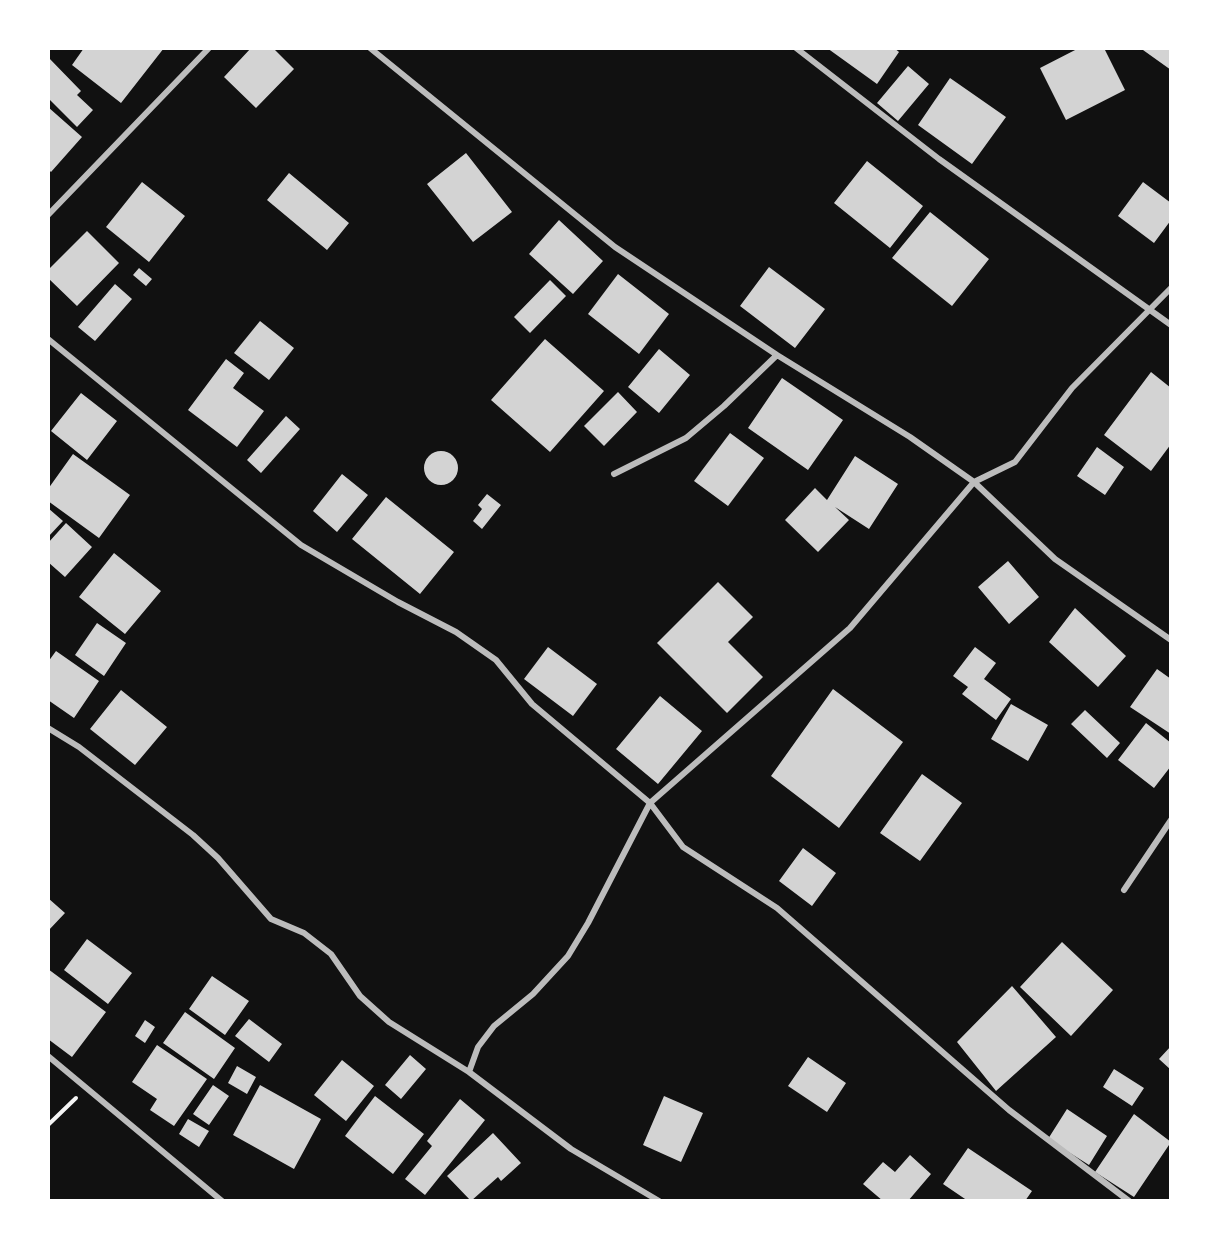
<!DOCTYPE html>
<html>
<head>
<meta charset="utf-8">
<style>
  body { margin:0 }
  #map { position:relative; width:1219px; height:1249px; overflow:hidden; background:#111; font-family:"Source Sans 3",sans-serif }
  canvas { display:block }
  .frame { position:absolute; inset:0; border:50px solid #fff; pointer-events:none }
</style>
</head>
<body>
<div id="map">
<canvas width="1219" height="1249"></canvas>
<div class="frame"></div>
</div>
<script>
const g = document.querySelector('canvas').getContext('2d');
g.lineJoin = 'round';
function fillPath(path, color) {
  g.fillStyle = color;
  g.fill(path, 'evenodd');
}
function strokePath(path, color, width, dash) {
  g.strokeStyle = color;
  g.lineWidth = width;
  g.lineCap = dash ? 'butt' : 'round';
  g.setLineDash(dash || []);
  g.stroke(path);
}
fillPath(new Path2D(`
  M84,48H164L121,103L72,65Z
  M251,48H273L294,69L256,108L224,77Z
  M827,48H894L899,52L877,84Z
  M1079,48H1104L1125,90L1066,120L1040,68Z
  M1144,48H1171V70L1143,50Z
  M48,57L81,91L77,95L93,110L77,127L48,98Z
  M908,66L929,84L898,121L877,103Z
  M950,78L1006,117L972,164L918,125Z
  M48,107L82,137L51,172L48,169Z
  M466,153L512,212L473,242L427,184Z
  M867,161L923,206L890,248L834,203Z
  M289,173L349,223L327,250L267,200Z
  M142,182L185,216L149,262L106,227Z
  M1143,182L1171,203V220L1154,243L1118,216Z
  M930,212L989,259L952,306L892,258Z
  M559,220L603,261L573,294L529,254Z
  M87,231L119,263L77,306L48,278V270Z
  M769,267L825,309L795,348L740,306Z
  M139,268L152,279L146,286L133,275Z
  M618,274L669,314L639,354L588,314Z
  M550,280L566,296L530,333L514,317Z
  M115,284L132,299L95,341L78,327Z
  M260,321L294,348L269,380L234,353Z
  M545,339L604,391L550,452L491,400Z
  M659,349L690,375L659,413L628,387Z
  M226,359L244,373L233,388L264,411L237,447L188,410Z
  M1151,372L1171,388V444L1151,471L1104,435Z
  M782,378L843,420L808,470L748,428Z
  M618,392L637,412L604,446L584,426Z
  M81,393L117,421L87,460L51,431Z
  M286,416L300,429L261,473L247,460Z
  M730,433L764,458L728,506L694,481Z
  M1097,447L1124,467L1105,495L1077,476Z
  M424 468a17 17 0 1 1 34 0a17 17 0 1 1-34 0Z
  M73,454L130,495L99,538L48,501V489Z
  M855,456L898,484L869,529L835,507L849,520L818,552L785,520L815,488L827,500Z
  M342,474L368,495L337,532L313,511Z
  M487,494L501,505L482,529L473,521L482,509L478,505Z
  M386,497L454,552L420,594L352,539Z
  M48,508L63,521L48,537Z
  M66,523L92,547L65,577L48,562V543Z
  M114,553L161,591L125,634L79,597Z
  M1008,561L1039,597L1009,624L978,587Z
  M718,582L753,617L728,642L763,677L727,713L657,643Z
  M1075,608L1126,656L1098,687L1049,642Z
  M97,623L126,643L104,676L75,655Z
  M548,647L597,684L573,716L524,679Z
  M975,647L996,663L984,679L1011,699L996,720L962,694L968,687L953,676Z
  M56,651L99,681L74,718L48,700V662Z
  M1157,669L1171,679V734L1130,707Z
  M833,689L903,742L839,828L771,776Z
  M121,690L167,727L135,765L90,729Z
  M660,696L702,731L658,784L616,749Z
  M1011,704L1048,725L1028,761L991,739Z
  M1085,710L1120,743L1107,758L1071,724Z
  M1146,723L1171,743V766L1154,788L1118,760Z
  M922,774L962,803L920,861L880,833Z
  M803,848L836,873L812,906L779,881Z
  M48,898L65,913L48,931Z
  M87,939L132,973L108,1004L64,970Z
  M1062,942L1113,990L1071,1036L1020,987Z
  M48,969L106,1012L72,1057L48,1039Z
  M212,976L249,1001L225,1035L189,1009Z
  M1012,986L1056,1037L996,1091L957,1042Z
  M185,1012L235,1048L214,1079L163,1043Z
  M249,1019L282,1044L269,1062L235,1036Z
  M145,1020L155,1027L145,1043L135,1036Z
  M157,1045L207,1079L174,1126L150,1110L157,1099L132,1082Z
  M1171,1046V1070L1159,1059Z
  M410,1055L426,1069L401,1099L385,1085Z
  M808,1057L846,1083L827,1112L788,1086Z
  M342,1060L374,1086L346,1121L314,1095Z
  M237,1066L256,1077L247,1094L228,1083Z
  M1114,1069L1144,1088L1132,1106L1103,1087Z
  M213,1085L229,1096L209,1125L193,1114Z
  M260,1085L321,1119L294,1169L233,1135Z
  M375,1096L424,1134L393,1174L345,1136Z
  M664,1096L703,1113L681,1162L643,1145Z
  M460,1099L485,1120L425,1195L405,1179L432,1146L427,1141Z
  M1067,1109L1107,1136L1089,1165L1048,1139Z
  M1134,1114L1171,1142L1134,1197L1095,1172Z
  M188,1119L209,1131L199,1147L179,1134Z
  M493,1133L521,1163L501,1181L498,1177L471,1201L447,1176Z
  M968,1148L1032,1191L1025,1201H968L943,1184Z
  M910,1155L931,1174L908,1201H883L863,1184L883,1162L895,1172Z`), '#d3d3d3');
strokePath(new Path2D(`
  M48,1125L76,1098`), '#f5f5f5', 4);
strokePath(new Path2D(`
  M370,48L615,247L777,355L910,437L974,482L1055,559L1171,640
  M796,48L939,159L1171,325
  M48,215L209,48
  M48,339L301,545L398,602L456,632L496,660L532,704L650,803L683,847L777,908L1009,1110L1129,1201
  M614,474L686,438L724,406L777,355
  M48,728L79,747L193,835L218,858L271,919L304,933L331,954L360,996L389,1022L469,1072L571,1149L659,1201
  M1124,890L1171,820
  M48,1056L222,1201
  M469,1072L478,1047L494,1026L533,994L568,956L588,923L650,803L850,628L974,482L1015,462L1072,388L1171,288`), '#bcbcbc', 6);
</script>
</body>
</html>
